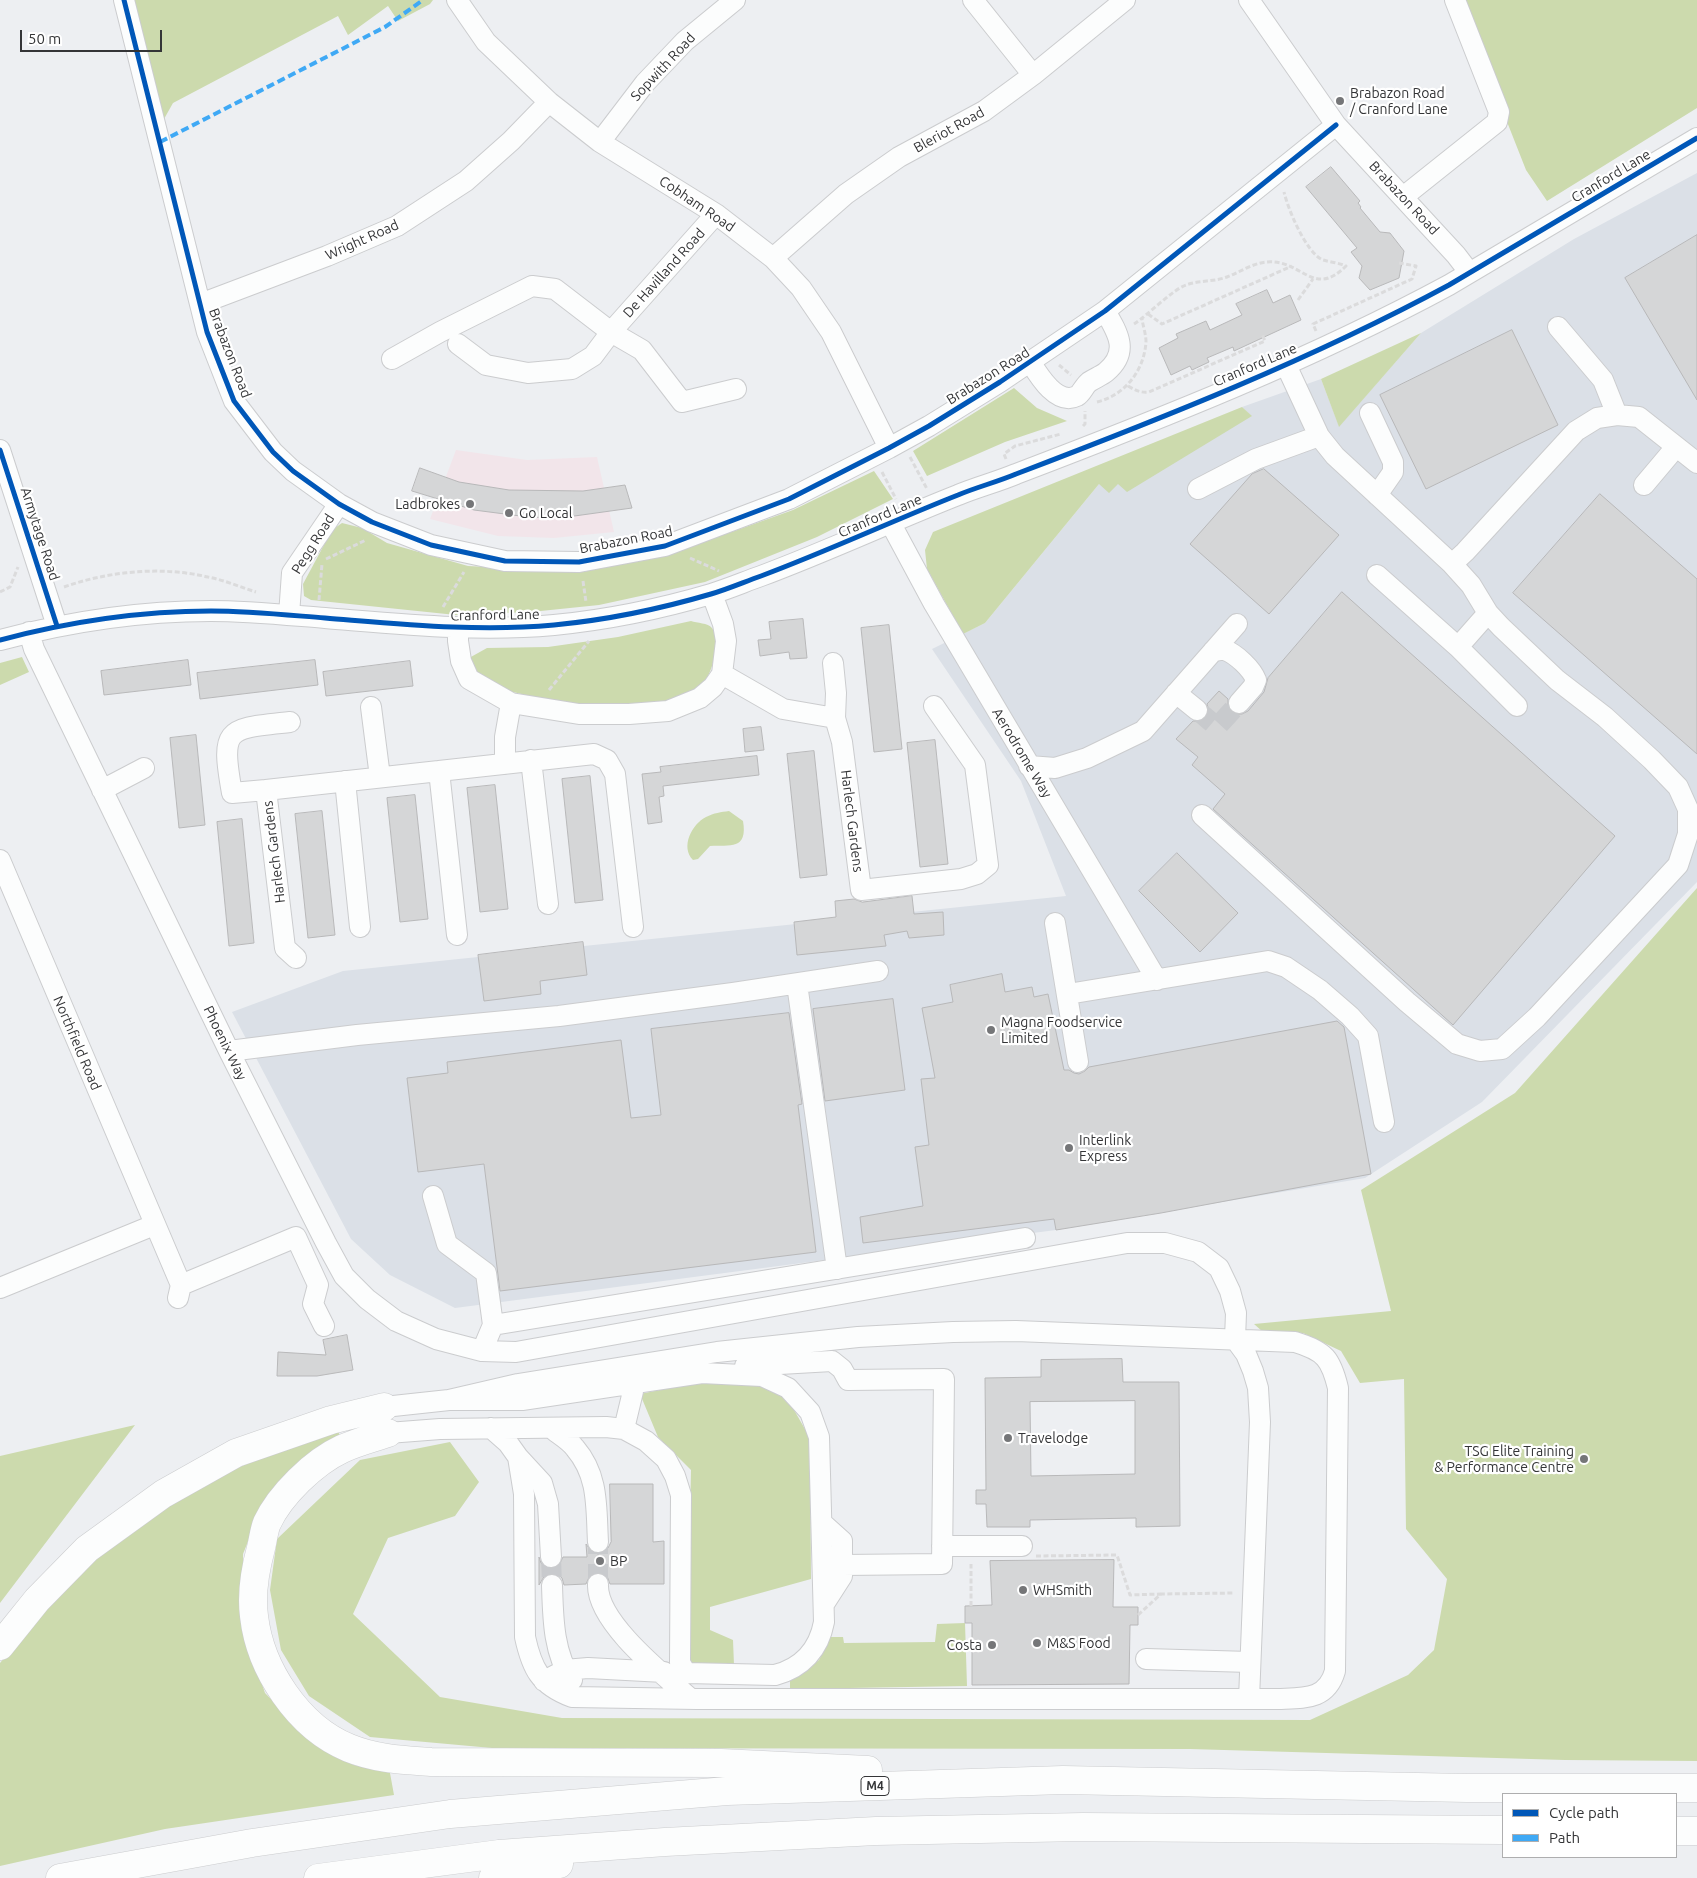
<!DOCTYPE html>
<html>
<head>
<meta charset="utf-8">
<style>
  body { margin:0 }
  #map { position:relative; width:1697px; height:1878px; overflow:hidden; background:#edeff2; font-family:Ubuntu,sans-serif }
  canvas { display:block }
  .legend { position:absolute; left:1502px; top:1793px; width:175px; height:65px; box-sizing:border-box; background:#fff; border:1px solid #aeaeaf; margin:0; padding:6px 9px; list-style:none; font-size:15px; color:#343537 }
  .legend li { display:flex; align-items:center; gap:10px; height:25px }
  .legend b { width:25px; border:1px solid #aeaeaf }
  .scale { position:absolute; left:20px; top:30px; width:142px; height:22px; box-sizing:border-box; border:2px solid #343537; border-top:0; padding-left:6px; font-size:15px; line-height:18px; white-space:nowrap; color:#343537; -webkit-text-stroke:4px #fff; paint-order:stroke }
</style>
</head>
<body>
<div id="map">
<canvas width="1697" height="1878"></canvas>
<ul class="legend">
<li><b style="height:6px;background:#0057b8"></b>Cycle path</li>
<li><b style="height:6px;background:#3fa9f5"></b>Path</li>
</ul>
<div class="scale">50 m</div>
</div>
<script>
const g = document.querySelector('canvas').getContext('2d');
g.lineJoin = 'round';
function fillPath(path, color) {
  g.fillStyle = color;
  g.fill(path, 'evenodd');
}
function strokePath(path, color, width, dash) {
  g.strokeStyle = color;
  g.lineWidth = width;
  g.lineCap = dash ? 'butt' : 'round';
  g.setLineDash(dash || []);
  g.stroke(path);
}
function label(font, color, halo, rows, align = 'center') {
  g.font = font + ' Ubuntu,sans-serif';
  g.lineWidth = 4.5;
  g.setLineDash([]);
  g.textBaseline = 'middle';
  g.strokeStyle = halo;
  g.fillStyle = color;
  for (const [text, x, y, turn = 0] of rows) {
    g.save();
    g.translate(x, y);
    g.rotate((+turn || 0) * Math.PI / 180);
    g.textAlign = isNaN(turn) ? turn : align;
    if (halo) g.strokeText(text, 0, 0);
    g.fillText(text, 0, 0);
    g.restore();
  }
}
fillPath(new Path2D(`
  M456,450L527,460L597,457L614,532L554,538L498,536L430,519Z`), '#f2e5ea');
fillPath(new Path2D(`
  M1697,173V882L1482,1102L1365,1178L1056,1230L455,1308L390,1275L351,1239L232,1012L343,971L1066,896L1021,781L932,649L985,623L1099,484L1118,483L1251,416L1242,407L1321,379L1339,426L1421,333L1574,239Z`), '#dbe0e7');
fillPath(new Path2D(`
  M134,0H433L430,4L398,21L388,6L348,35L338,16L173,103L164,119Z
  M1459,0H1697V108L1547,201L1526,170Z
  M1421,333L1339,427L1321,379Z
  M1014,388L1037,408L1067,421L1005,442L927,476L913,451Z
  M1242,407L1252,416L1127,492L1118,484L1109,493L1099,484L985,623L963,634L927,569L925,550L933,532Z
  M874,471L893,499L817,537L705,582L599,605L531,612L456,615L311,600L304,596L303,584L332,530L342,523L362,528L387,543L468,566L582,572L667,555L793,510Z
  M691,621C697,623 708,623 712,628C722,640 712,675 702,685C697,690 686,696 679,698C633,713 568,705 521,694C509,691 492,688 482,680C475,674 472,666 469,658L487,648L548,647L618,637Z
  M22,657L29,672L0,685V663Z
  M729,811L743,821C748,850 730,845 710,846L698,859L693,860C680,847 692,824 706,817C714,813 721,812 729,811Z
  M1697,888V1761L1565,1760L1190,1749L492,1748L370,1737L309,1696L281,1650L270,1590L277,1539L360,1460L450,1442L479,1482L455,1516L388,1538L353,1614L440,1697L562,1718L1310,1720L1408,1675L1434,1650L1447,1579L1406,1529L1404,1379L1360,1383L1341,1351L1303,1333L1263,1332L1254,1324L1391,1311L1361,1190L1515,1093Z
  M703,1381L754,1383L785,1394L810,1438L811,1579L710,1607V1630L733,1640L734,1665H687L691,1470L658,1437L640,1394Z
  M135,1425L0,1603V1456Z
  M337,1429L341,1438L251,1534L243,1554V1600L247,1640L265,1693L305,1734L321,1748L354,1765L390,1773L394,1795L165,1829L0,1866V1663L70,1580L161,1506L260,1457Z
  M965,1623L967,1686L790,1689V1680L819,1660L830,1637H843L844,1643L935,1642L937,1624Z`), '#ccdaad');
const building = new Path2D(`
  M1331,167L1360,201L1358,203L1361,207L1360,208L1380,232L1390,233L1404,251L1399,278L1370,290L1359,278L1362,266L1351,252L1357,248L1306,187Z
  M1697,235V400L1625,278Z
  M1267,290L1273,303L1290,295L1301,320L1234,351L1233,347L1207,358L1209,362L1192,370L1190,366L1171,375L1159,348L1178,338L1176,334L1206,321L1210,330L1242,315L1236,304Z
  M1512,330L1558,425L1426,489L1380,395Z
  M420,468L459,482L509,490L583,491L625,485L632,508L560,518L528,517L474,510L412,491Z
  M1264,469L1339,535L1269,614L1190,544L1252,474Z
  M1600,494L1697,579V754L1513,593Z
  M1342,592L1615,836L1453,1025L1213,809L1225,794L1192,765L1198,757L1176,739L1193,721H1201L1206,718L1209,711L1207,704L1219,691L1228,699V706L1232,712L1236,714H1242L1248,711L1264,692L1268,678Z
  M803,619L807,658L790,659L789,652L760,656L758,640L771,639L769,622Z
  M889,625L902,749L874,752L861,628Z
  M188,660L191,685L104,695L101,671Z
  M315,660L318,685L200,699L197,673Z
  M410,661L413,686L326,696L323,672Z
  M761,727L764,750L745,752L743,729Z
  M196,735L205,825L179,828L170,738Z
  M935,740L948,864L920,867L907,743Z
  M814,751L827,875L800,878L787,754Z
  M757,756L759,775L663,786L664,796L659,797L662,822L648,824L642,774L661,772L660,767Z
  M590,776L603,900L575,903L562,779Z
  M495,785L508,909L480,912L467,788Z
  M415,795L428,919L400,922L387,798Z
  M322,811L335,935L308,938L295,814Z
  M242,819L254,943L229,946L217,822Z
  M1177,853L1238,913L1200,952L1139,891Z
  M912,896L914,914L943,912L944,935L909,938L907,931L884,935L886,946L797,955L794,922L836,917L835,901L854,899L862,902Z
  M583,942L587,975L540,981L541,994L484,1001L478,955Z
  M1002,974L1005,992L1032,987L1034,997L1048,994L1064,1070H1069L1074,1073L1079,1074L1085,1071L1089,1067L1337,1021L1344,1027L1371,1174L1161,1213L1056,1230L1054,1219L863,1243L860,1217L923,1206L915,1147L929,1145L921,1079L935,1078L922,1008L953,1002L950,985Z
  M893,999L905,1090L825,1101L813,1009Z
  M789,1013L802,1104L798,1105L816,1252L500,1291L484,1164L418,1172L407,1078L448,1073L447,1062L621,1040L631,1118L661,1115L651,1029Z
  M347,1335L353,1370L317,1376H277L278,1352L326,1355L323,1340Z
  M1122,1359L1123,1382H1179L1180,1526L1136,1527V1518L1030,1520V1527H987L986,1504H976V1490H986L985,1378L1041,1377V1360ZM1135,1401V1474L1031,1476L1030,1402Z
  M610,1484H653V1542L664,1541V1584H610L607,1576L602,1573L597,1572L590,1575L586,1584L564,1585L562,1578L557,1574L552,1573L545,1575L539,1585V1557L541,1563L545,1567L552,1569L558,1567L563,1557H587L586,1544L592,1552L598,1554L604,1552L608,1548L611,1542Z
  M1114,1560L1113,1607H1138V1625H1130L1129,1684L972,1685V1623H965V1606L992,1605L990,1561Z`);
fillPath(building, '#d5d6d7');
strokePath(building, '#b8b8b9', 1);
strokePath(new Path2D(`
  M1197,710L1217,727L1239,703
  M551,1557L552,1585
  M598,1584V1542`), '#c8cacd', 20, [20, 10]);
const minor = new Path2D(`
  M124,0L207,332L234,401L273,452L293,471L339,504L372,522L431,545L505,561L579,562L665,546L789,499L889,448L929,426L1000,382L1105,311L1336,125
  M457,0L486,42L549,102L600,142L716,214L773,258L801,288L831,332L889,448
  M973,0L1033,75
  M1249,0L1336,125L1456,255L1469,272
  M600,142L645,83L685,41L735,0
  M1403,197L1497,122L1499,112L1455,0
  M773,258L846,194L899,157L984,111L1033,75L1125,0
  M200,304L327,256L397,226L466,181L511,141L549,102
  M1558,327L1603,380L1617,415
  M458,344L486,365L528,373L572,369L593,356L611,332L716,214
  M392,359L440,332L532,286L555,289L611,332L642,350L682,402L736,389
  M1031,363C1039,376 1057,406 1077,396C1082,393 1084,386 1089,382C1095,378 1101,376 1106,372C1130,352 1118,333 1105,311
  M1370,413L1393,462V472L1377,495
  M0,450L57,626
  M1644,485L1676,447
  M1198,489L1256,459L1319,436
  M891,524L934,604L1157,980
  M1452,564L1465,552L1576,431L1597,418L1617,415L1639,417L1697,463
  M1377,575L1458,647
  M1488,613L1458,647L1517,706
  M289,615L292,573L339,504
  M458,628V641L461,661L469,679L511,703L579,714H629L668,711L700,698L713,687L722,674L726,641L723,624L712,594
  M29,632L34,649L229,1051L326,1243L344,1276L367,1299L396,1321L436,1339L482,1351L516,1352L1127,1243H1165L1198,1252L1219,1268L1230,1291L1236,1313L1235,1339L1246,1354L1253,1371L1258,1388L1260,1422L1249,1699
  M0,640C68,622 140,611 211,611C249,611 287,615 325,618C401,624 477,632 554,625C606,620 660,609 711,594C728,589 744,582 761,576C828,551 892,521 958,495C977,487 997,482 1016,474C1163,418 1310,360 1449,285L1697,138
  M1213,651C1217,651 1221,649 1225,650C1236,654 1252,669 1256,680L1253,687L1239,703
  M833,663L836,693L835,718
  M722,674L783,709L835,718L842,742L861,890L961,879L977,874L988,865L975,765L934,706
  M1176,693L1197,710
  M371,707L380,777
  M531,760L548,904
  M505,764V737L511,703
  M1029,766L1055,768L1087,758L1143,731L1237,624
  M439,771L457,935
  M345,781L360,927
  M102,790L144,768
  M266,790L232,793C220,726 227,729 290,722
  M1202,815L1407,1002L1457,1044L1480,1051L1502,1049L1537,1017L1678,865L1688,834V809L1678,787L1652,760L1605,717L1557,680L1501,627L1488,613L1471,585L1452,564L1335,456L1319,436L1286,365
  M0,860L181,1285L178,1298
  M1055,923L1078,1062
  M296,958L285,948L266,790L594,754L607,760L615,774L633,927
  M797,984L837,1269
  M1068,994L1268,961L1286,967L1320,990L1350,1016L1368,1036L1384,1122
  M229,1051L357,1035L559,1016L733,993L878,971
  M433,1196L447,1244L486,1273L493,1325
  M181,1285L296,1237L318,1285L313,1304L324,1326
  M0,1288L154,1225
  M482,1351L493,1325L1025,1238
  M745,1366L832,1361L842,1369L848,1380L944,1379L942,1564L842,1565
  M449,1400L518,1384L717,1352L858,1337L953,1332L1016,1331L1295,1342C1325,1351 1331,1359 1338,1388L1335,1671C1327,1699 1306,1698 1281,1699H697L572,1697C540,1685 532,1669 525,1637L524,1494L518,1457L508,1443L491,1428
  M384,1407L449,1400H522L702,1373L762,1376L788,1388L810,1412L819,1437L824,1622C819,1649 802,1668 775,1675L686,1673L680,1663L681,1495L675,1476L666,1459L646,1441L624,1429L606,1427L440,1429L388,1433
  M551,1428C558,1434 569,1440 575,1448C599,1476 596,1507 598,1542
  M624,1429L635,1383
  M518,1457L542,1483L548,1504L551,1557
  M822,1523L842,1541V1576L824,1604
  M942,1546H1022
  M598,1584C596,1622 664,1675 691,1699
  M552,1585C553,1616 553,1653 572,1680
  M1146,1659L1250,1662
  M544,1681L565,1670L588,1668L664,1672`);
const highway = new Path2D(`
  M388,1433C373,1438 357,1442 342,1449C314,1462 280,1495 267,1523C264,1530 263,1540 261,1548C255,1570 251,1593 254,1616C260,1669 298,1727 349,1748C376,1759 403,1760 431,1762L721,1763L868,1770
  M0,1646L37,1600L87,1549L163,1494L236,1453L331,1420L384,1407
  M1676,1831H1697
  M60,1878L252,1843L450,1814L727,1791L1063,1780L1467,1788H1697
  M318,1878L499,1854L665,1842L876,1831L1083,1827L1503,1830
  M493,1878L559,1864`);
strokePath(minor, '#cbccce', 22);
strokePath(highway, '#cbccce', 29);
strokePath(new Path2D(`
  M1298,300L1313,279
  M1148,314L1162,324L1292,266
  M1134,324C1148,315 1172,290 1186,285C1199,280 1214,282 1227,277C1240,272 1253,263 1267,262C1302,259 1313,299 1346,266C1339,263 1330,262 1323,260C1306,253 1288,209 1284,192
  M1316,331L1313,324L1412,279L1416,266L1399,263
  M1059,365L1071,375
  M1128,386C1135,390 1140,393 1149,392L1265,341L1262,334
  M1097,402C1125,395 1144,371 1146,342C1146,334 1143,326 1142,319
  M1083,426L1085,424V411
  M910,457L927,489
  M1006,459L1004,454L1015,446L1061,434
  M882,472L896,499
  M690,558L719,571
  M326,559L366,540
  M583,581L586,602
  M64,587C109,571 162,566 208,577C224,580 240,587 256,592
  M0,592L10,587L18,567
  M319,600L322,564
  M443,607L464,572
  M549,690L589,641
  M1036,1556L1117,1555L1130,1595L1161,1594
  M971,1606V1564
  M1138,1615L1161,1594L1234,1593`), '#dbdbdc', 3, [5, 2.5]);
strokePath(minor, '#fcfdfd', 20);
strokePath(highway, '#fcfdfd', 28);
strokePath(new Path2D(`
  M160,142L385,27L423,0`), '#3fa9f5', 4, [8, 4]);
strokePath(new Path2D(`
  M124,0L207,332L234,401L273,452L293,471L339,504L372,522L431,545L505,561L579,562L665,546L789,499L889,448L929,426L1000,382L1105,311L1336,125
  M0,450L57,626
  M0,640C68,622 140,611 211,611C249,611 287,615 325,618C401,624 477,632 554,625C606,620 660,609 711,594C728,589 744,582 761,576C828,551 892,521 958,495C977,487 997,482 1016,474C1163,418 1310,360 1449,285L1697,138`), '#0057b8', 5);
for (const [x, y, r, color] of [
  [1340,101,5,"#757678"],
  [470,504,5,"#757678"],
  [509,513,5,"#757678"],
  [991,1030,5,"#757678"],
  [1069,1148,5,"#757678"],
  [1008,1438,5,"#757678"],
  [1584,1459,5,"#757678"],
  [600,1561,5,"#757678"],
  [1023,1590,5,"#757678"],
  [1037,1643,5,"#757678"],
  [992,1645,5,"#757678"]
]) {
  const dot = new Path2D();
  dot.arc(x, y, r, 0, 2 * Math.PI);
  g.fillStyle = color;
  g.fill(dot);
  strokePath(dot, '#fff', 2);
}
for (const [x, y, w] of [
  [875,1786,28]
]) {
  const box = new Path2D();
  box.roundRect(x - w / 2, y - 9.5, w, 19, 4);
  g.fillStyle = '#fff';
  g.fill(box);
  strokePath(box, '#343537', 1);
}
label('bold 12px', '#343537', null, [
  ["M4",875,1786]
]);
label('14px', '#343537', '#fff', [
  ["Sopwith Road",663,67,-47],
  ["Bleriot Road",949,130,-29],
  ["Cranford Lane",1611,176,-31],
  ["Brabazon Road",1404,198,47],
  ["Cobham Road",697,204,34],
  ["Wright Road",362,240,-24],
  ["De Havilland Road",664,273,-48],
  ["Brabazon Road",230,353,69],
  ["Cranford Lane",1255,365,-23],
  ["Brabazon Road",988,376,-32],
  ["Cranford Lane",880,516,-23],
  ["Armytage Road",40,534,72],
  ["Brabazon Road",626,540,-11],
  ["Pegg Road",313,544,-58],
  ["Cranford Lane",495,615,-1],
  ["Aerodrome Way",1022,753,59],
  ["Harlech Gardens",852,821,83],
  ["Harlech Gardens",274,852,-97],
  ["Northfield Road",77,1043,67],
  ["Phoenix Way",225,1043,64]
]);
label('14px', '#343537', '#fff', [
  ["Brabazon Road",1350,93],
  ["/ Cranford Lane",1350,109],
  ["Ladbrokes",460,504,"right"],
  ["Go Local",519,513],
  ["Magna Foodservice",1001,1022],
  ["Limited",1001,1038],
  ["Interlink",1079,1140],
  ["Express",1079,1156],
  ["Travelodge",1018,1438],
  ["TSG Elite Training",1574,1451,"right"],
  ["& Performance Centre",1574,1467,"right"],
  ["BP",610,1561],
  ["WHSmith",1033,1590],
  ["M&S Food",1047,1643],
  ["Costa",982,1645,"right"]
], 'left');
</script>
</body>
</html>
